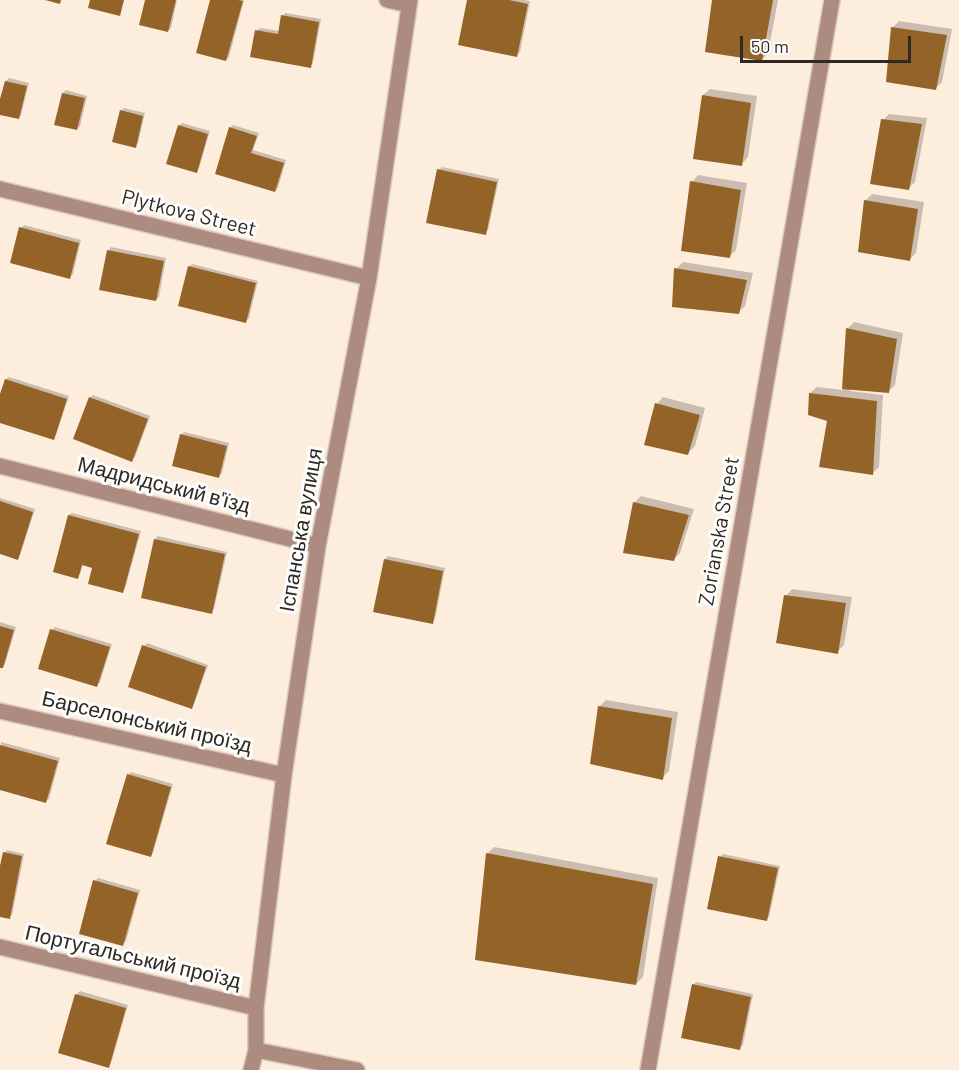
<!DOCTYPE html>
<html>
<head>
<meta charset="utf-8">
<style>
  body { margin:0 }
  #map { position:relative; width:959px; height:1070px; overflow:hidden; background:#fdeddc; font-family:Barlow,sans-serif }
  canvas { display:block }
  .scale { position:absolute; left:740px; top:36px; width:171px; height:27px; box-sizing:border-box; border:3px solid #2f2923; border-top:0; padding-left:8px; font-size:18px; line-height:21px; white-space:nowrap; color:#2f2923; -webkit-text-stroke:4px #fdfdfd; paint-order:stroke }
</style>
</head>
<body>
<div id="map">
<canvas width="959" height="1070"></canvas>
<div class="scale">50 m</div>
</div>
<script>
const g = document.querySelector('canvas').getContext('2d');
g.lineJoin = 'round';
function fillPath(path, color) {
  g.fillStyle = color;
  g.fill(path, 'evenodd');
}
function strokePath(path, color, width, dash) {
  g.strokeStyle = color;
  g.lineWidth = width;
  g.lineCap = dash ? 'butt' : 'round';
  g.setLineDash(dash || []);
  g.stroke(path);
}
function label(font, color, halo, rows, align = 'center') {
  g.font = font + ' Barlow,sans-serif';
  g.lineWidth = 6;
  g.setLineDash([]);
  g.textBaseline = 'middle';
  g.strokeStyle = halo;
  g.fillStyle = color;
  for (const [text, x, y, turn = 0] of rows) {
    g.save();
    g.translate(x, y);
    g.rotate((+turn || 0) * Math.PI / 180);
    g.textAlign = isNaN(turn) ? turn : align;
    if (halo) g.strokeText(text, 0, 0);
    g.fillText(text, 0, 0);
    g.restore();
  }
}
fillPath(new Path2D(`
  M147,0H177L171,28L168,31Z
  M212,0H244L229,57L226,60Z
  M469,0H524L530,1L520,52L517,55Z
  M713,0H778L768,53L762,60Z
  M285,13L321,19L313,63L310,66L257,31L260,28L280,31L283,16Z
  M899,21L952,29L942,82L936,88L892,28Z
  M9,78L29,83L21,115L19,118L0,113V105L6,81Z
  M710,89L757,96L748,157L742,164L703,95Z
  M66,90L87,96L80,126L77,129L63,93Z
  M124,108L145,113L138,143L135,146L121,111Z
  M889,114L927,118L915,182L908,189L883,120Z
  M182,123L210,131L199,168L196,171L179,126Z
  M233,125L259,133L253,150L286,160L278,188L275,191L230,128Z
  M442,167L499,179L488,230L485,233L439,170Z
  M698,175L747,183L736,250L729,257L692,182Z
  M872,194L924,202L916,253L909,260L865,201Z
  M24,225L81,240L73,274L70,277L21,228Z
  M111,247L166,258L159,297L156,300L109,250Z
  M683,262L753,273L745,306L738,313L676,269Z
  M192,264L258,281L249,318L246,321L189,267Z
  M854,322L903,333L895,385L888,392L850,388V391L883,395L879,467L872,474L828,420L810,393L817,387L843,390L847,329Z
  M9,377L69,396L56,435L53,438L0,421V399L6,379Z
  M93,395L150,416L135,457L132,460L90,398Z
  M663,397L705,408L695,446L688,453L657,404Z
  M184,432L229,443L222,473L219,476L181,435Z
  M641,496L694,509L680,553L674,559L634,503Z
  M0,498L35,509L20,555L17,558L0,553Z
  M72,513L141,531L125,589L122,591L93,567L83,564L80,574L77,577L69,515Z
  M158,536L227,552L214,609L211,612L155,539Z
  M388,556L445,568L435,619L432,622L375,611L385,559Z
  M792,589L852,597L844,645L837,652L786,596Z
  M0,622L16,627L5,664L2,667L0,666Z
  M55,627L112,644L100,682L97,685L40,668L52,630Z
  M147,643L208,665L194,704L191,707L144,646Z
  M606,700L678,712L669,771L662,778L599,707Z
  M1,742L60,758L49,799L46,801L0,789Z
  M131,772L173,784L153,853L150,856L128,775Z
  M494,847L658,878L643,977L636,984L487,854Z
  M7,850L24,854L12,915L9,917L0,916V864L2,865L4,853Z
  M723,854L780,866L769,917L766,920L720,857Z
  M98,878L140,890L126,941L123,944L95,881Z
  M696,982L753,994L743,1045L740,1048L693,985Z
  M80,991L128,1005L111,1063L108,1066L60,1052L77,994Z`), '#0003');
fillPath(new Path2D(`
  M45,0H61L60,4Z
  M90,0H124L120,16L88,8Z
  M145,0H176L168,32L139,25Z
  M210,0H238L243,1L226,61L196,53Z
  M467,0H509L528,4L517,57L458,45Z
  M712,0H773L762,61L705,52Z
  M281,15L319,22L311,68L250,57L255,30L278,34Z
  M891,27L947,35L936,90L886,82Z
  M5,81L27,86L19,119L0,115V99Z
  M62,93L85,98L77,130L54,125Z
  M702,95L751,103L742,166L693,159Z
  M120,110L143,116L136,148L112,142Z
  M881,119L922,124L909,190L870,184Z
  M178,125L208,134L197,173L166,164Z
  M229,127L257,136L251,153L284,163L275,192L215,174Z
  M437,169L497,182L486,235L426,223Z
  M690,181L741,190L730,258L681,251Z
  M864,200L918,209L910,261L858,252Z
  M19,227L79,243L70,279L10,263Z
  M107,250L164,261L156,301L99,290Z
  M188,266L256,283L246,323L178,306Z
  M674,268L747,280L739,314L672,307Z
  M846,328L897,339L889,393L842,389Z
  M5,379L67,399L54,440L0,423V394Z
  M809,393L877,401L873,475L819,467L827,421L808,415Z
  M89,397L148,419L132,462L73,439Z
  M655,403L700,415L688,455L644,445Z
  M180,434L227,446L219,478L172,466Z
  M0,501L33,512L18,560L0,554Z
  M633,502L689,515L674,561L623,553Z
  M68,515L139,534L123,593L88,584L92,568L82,565L78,579L53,572Z
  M154,539L225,554L212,614L141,598Z
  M384,559L443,571L433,624L373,612Z
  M784,595L846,603L838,654L776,643Z
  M0,626L14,630L3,668H0Z
  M50,629L110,647L97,687L38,669Z
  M142,645L206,667L192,709L128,687Z
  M598,706L672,718L663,780L590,764Z
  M0,745L58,761L46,803L0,790Z
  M127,774L171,787L151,857L106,844Z
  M3,852L22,856L10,919L0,917V866Z
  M486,853L653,884L636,985L475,960Z
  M718,856L778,868L767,921L707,909Z
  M93,880L138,893L123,946L79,934Z
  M692,984L751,997L740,1050L681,1038Z
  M75,994L126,1008L109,1068L58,1053Z`), '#936327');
const minor = new Path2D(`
  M387,0L409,5
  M0,189L369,278
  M0,466L318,546
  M0,711L284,775
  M0,947L256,1008
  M256,1050L357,1070
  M251,1070L256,1050V1008L284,775L318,546L369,278L410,0
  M648,1070L832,0`);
strokePath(minor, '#d8cabb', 18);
strokePath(minor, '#ad8b81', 15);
label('21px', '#2f2923', '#fdfdfd', [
  ["Plytkova Street",189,213,14],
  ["Мадридський в'їзд",164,485,14],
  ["Іспанська вулиця",301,530,-80],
  ["Zorianska Street",719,531,-80],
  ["Барселонський проїзд",147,722,13],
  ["Португальський проїзд",133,957,13]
]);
</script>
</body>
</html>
